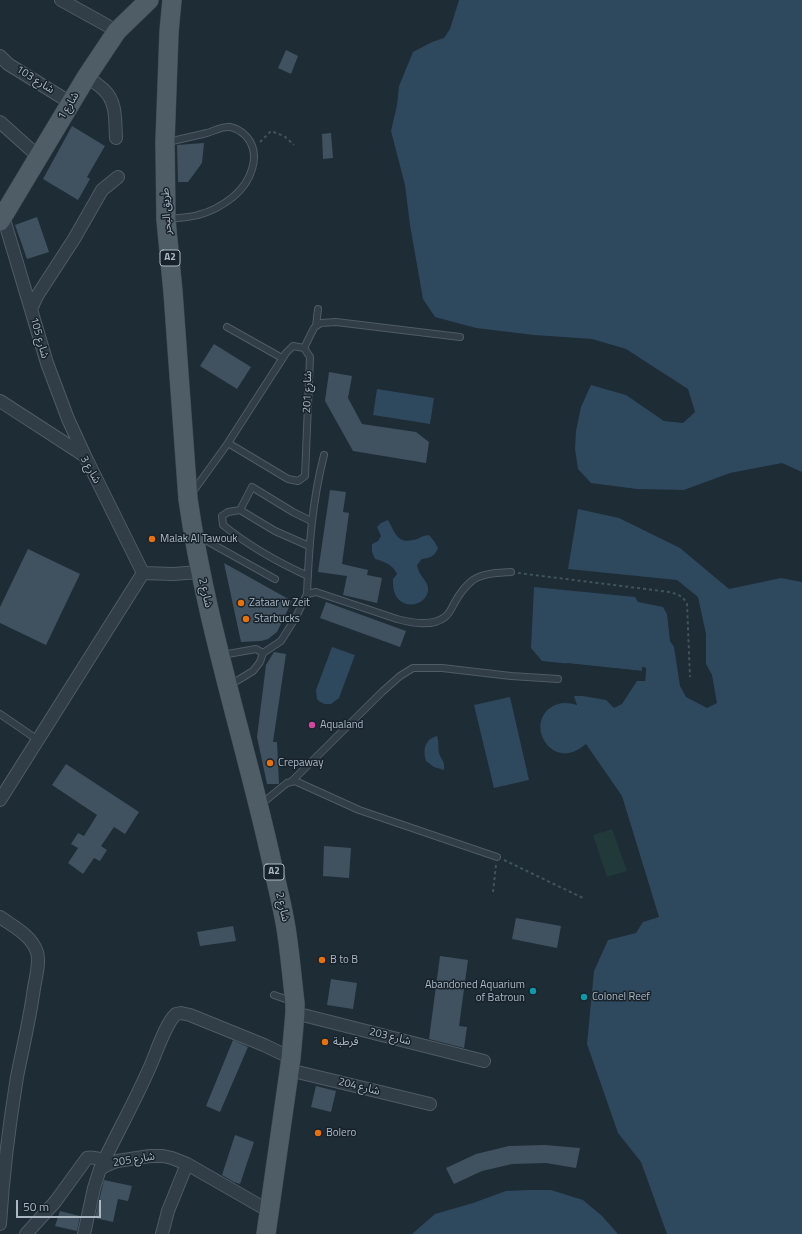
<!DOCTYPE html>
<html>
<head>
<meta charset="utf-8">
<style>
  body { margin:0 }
  #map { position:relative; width:802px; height:1234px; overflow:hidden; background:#1e2c36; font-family:"Titillium Web",sans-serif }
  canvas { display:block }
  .scale { position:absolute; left:16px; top:1200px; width:85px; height:18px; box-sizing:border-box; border:2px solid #abb8c4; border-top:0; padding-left:5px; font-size:12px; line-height:14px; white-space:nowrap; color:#abb8c4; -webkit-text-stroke:3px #17222b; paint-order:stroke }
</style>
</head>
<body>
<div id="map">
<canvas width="802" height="1234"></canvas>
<div class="scale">50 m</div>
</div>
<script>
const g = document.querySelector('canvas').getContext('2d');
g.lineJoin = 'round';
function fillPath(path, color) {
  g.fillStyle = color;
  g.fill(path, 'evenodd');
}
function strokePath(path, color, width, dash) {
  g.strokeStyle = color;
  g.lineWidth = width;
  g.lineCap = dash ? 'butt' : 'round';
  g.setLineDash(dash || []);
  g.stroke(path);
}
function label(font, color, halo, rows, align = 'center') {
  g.font = font + ' "Titillium Web","Noto Sans Arabic",sans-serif';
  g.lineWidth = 3;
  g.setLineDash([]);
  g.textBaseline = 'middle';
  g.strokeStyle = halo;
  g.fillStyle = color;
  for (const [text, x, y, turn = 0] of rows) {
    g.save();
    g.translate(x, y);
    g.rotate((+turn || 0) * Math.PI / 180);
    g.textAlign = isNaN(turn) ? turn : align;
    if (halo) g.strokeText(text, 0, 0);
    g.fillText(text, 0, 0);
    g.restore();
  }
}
fillPath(new Path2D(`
  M612,829L627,871L607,877L593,835Z`), '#213938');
fillPath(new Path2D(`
  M459,0H802V472L782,463L730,473L684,490L637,489L591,483L578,469L575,449L576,431L581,407L591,385L626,395L664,421L683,423L695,412L688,389L626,349L592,339L534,335L476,328L435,317L423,299L410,225L405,185L391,131L397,105L399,86L413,52L432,42L444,38L450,29Z
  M377,389L434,398L430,424L373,415Z
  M578,509L619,518L680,548L729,589L781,578L802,582V1234H667L641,1162L618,1133L587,1044L594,971L608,940L636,933L643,922L659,917L622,796L586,744C582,747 578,750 573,752C547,761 528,724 550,708C558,702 567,702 577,705L574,696H583L606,700L614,708L622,704L637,681H645L646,668L642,667V671L542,661L531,648L534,587L635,597L638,602L663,607L667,614L670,641L674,647L680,686L686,697L707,708L717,703L712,675L706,664V634L698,597L677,580L568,569Z
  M388,520C395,532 397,544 413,540C420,539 420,536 429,535L434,541L438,548C435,556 430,558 422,559L417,565C419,576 426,579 428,587C430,605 403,612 395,594C393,590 393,584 393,579L397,574C392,564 385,562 375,559L372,552V544L378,541L381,536L377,527L381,523Z
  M332,647L355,655L339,698L331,704H325L320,702L317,699L316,690Z
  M510,697L529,780L494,788L474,705Z
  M437,736C439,742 438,748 439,753C442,762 445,760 444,770L434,767L426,761C423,750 424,740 437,736Z
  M527,1190H551L583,1200L602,1216L618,1234H412L435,1214L473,1203L506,1191Z`), '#2e485d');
fillPath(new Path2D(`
  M567,663L642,671V667L646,668L645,681L635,680L637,679H643L644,669L643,673H642L566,665Z`), '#1e2c36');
fillPath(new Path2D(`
  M286,50L298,56L291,74L278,68Z
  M72,126L105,146L87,177L90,179L78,200L43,179Z
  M331,133L333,158L323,159L322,134Z
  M204,143L202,163L188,182H178L177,145Z
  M37,217L49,252L27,259L15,225Z
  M214,344L251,367L237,389L200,366Z
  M329,372L352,376L348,398L362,424L416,432L429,442L426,463L353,451L325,401Z
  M330,490L346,492L343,512L349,513L342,564L368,570L367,575L382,578L377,603L343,595L347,576L318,572Z
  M28,549L80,574L46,645L0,623V607Z
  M224,563L292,601L277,632L268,639L261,641L241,642Z
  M326,602L406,631L400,647L320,618Z
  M274,652L286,654L273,742H277L279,784H267L257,737L266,665Z
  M66,764L139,812L125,834L114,827L101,846L107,850L100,861L94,858L83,874L68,863L78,848L71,844L78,833L84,836L97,815L52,785Z
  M324,846L351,848L349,878L323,876Z
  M516,918L561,926L557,948L512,939Z
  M233,926L236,941L200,946L197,932Z
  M440,956L468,960L459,1026L467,1027L464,1048L429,1039Z
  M331,979L357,983L353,1009L327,1005Z
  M233,1040L248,1047L220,1112L206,1106Z
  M316,1086L336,1091L331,1112L311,1107Z
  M235,1135L254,1142L240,1184L234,1182L222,1175Z
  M545,1145L580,1148L576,1168L546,1163L512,1164L482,1171L454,1184L446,1168L476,1154L509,1146Z
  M104,1180L132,1186L128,1201L118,1199L113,1222L95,1218Z
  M60,1211L80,1216L77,1231L55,1226Z`), '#40525f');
const lane = new Path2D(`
  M167,219C177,218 188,218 198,215C210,212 223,205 233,197C250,183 263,155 246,136C242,132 236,128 230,127C222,126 214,131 207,133C194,136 181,139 168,142
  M316,326L318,309
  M227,327L282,358
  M304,348L314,328L316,326L321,323L336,322L460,337
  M192,493L228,443L286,353L293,346L304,348L310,357L305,476L298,481L288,479L228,443
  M240,510L228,512L222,516L223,525C249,546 277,562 308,576
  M198,536L275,579
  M309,546L275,531L240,510L252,487L293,512L311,521
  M307,594C309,546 312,502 324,455
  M222,655L256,649L263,653
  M230,685L253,671L260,662L263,653L281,641L296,617L307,594L316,592L397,619C412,623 432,627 445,617C450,613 452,607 455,602C460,593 465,586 473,580C484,573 498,573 511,572
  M0,714L38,740
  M292,781L382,692L400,676L413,668H442L511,676L558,679
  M260,805L287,783L295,781L359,810L497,857
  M274,995L291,1001`);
const street = new Path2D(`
  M61,0L117,31
  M0,56L8,64L71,103
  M87,76C92,81 99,85 104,90C117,102 115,121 116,138
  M0,122L39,157
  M3,216L47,363L68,419L85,456
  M31,309L37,296L74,239L102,190L118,177
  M0,401L85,456L143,573
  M143,573L173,574L200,572
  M0,800L143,573
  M0,917C14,927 31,935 37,952C40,963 36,976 34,988C30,1018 23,1047 17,1077C9,1126 3,1175 0,1224
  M295,1013L484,1061
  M289,1070L430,1104
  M100,1169C116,1135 134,1103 149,1069C156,1054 165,1024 176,1014L181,1013L190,1015L264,1045L291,1058
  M26,1234L55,1202L87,1158C93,1156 98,1159 104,1160
  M84,1234L94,1188L100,1169L107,1165L117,1161L150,1156H163L172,1158L187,1164L269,1211
  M162,1234L168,1211L187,1164`);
const primary = new Path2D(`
  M172,0L169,32L165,142L166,220L173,292L188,499C205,619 243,735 270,854C275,878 282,903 286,928C290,953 292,978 295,1003V1013L291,1058L266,1234
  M0,221L87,76L117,31L149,0`);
strokePath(lane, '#4f5b65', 8);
strokePath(street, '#4f5b65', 14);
strokePath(primary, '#3b4650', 20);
strokePath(new Path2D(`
  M260,142L271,131L284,136L294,145
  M518,573L669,592C678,594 683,596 687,604L690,677
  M504,860L585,899
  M493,892L496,865`), '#3f5656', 2, [3, 3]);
strokePath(lane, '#313d47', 6);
strokePath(street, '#313d47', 12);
strokePath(primary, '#4f5d67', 19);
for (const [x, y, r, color] of [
  [152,539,4,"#e8710a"],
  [241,603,4,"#e8710a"],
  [246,619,4,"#e8710a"],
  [312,725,4,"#d1479c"],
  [270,763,4,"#e8710a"],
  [322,960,4,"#e8710a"],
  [533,991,4,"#0f9aa8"],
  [584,997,4,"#0f9aa8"],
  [325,1042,4,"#e8710a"],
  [318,1133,4,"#e8710a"]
]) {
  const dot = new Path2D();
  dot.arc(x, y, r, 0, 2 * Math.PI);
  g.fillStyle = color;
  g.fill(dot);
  strokePath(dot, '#17222b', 1.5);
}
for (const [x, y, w] of [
  [170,258,20],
  [274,872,20]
]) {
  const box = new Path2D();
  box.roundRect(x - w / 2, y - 8, w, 16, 3);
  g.fillStyle = '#17222b';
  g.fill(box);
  strokePath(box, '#abb8c4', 1);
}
label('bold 10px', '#abb8c4', null, [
  ["A2",170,258],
  ["A2",274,872]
]);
label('11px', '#abb8c4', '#17222b', [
  ["شارع 103",35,80,32],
  ["شارع 1",69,106,-59],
  ["طريق البحر",167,211,-93],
  ["شارع 105",39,338,74],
  ["شارع 201",308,392,-88],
  ["شارع 3",90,470,60],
  ["شارع 2",205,593,77],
  ["شارع 2",282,907,77],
  ["شارع 203",390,1037,14],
  ["شارع 204",359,1087,14],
  ["شارع 205",134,1160,-9]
]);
label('11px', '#abb8c4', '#17222b', [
  ["Malak Al Tawouk",160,539],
  ["Zataar w Zeit",249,603],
  ["Starbucks",254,619],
  ["Aqualand",320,725],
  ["Crepaway",278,763],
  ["B to B",330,960],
  ["Abandoned Aquarium",525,985,"right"],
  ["of Batroun",525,998,"right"],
  ["Colonel Reef",592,997],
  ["قرطبة",333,1042],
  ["Bolero",326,1133]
], 'left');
</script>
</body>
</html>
